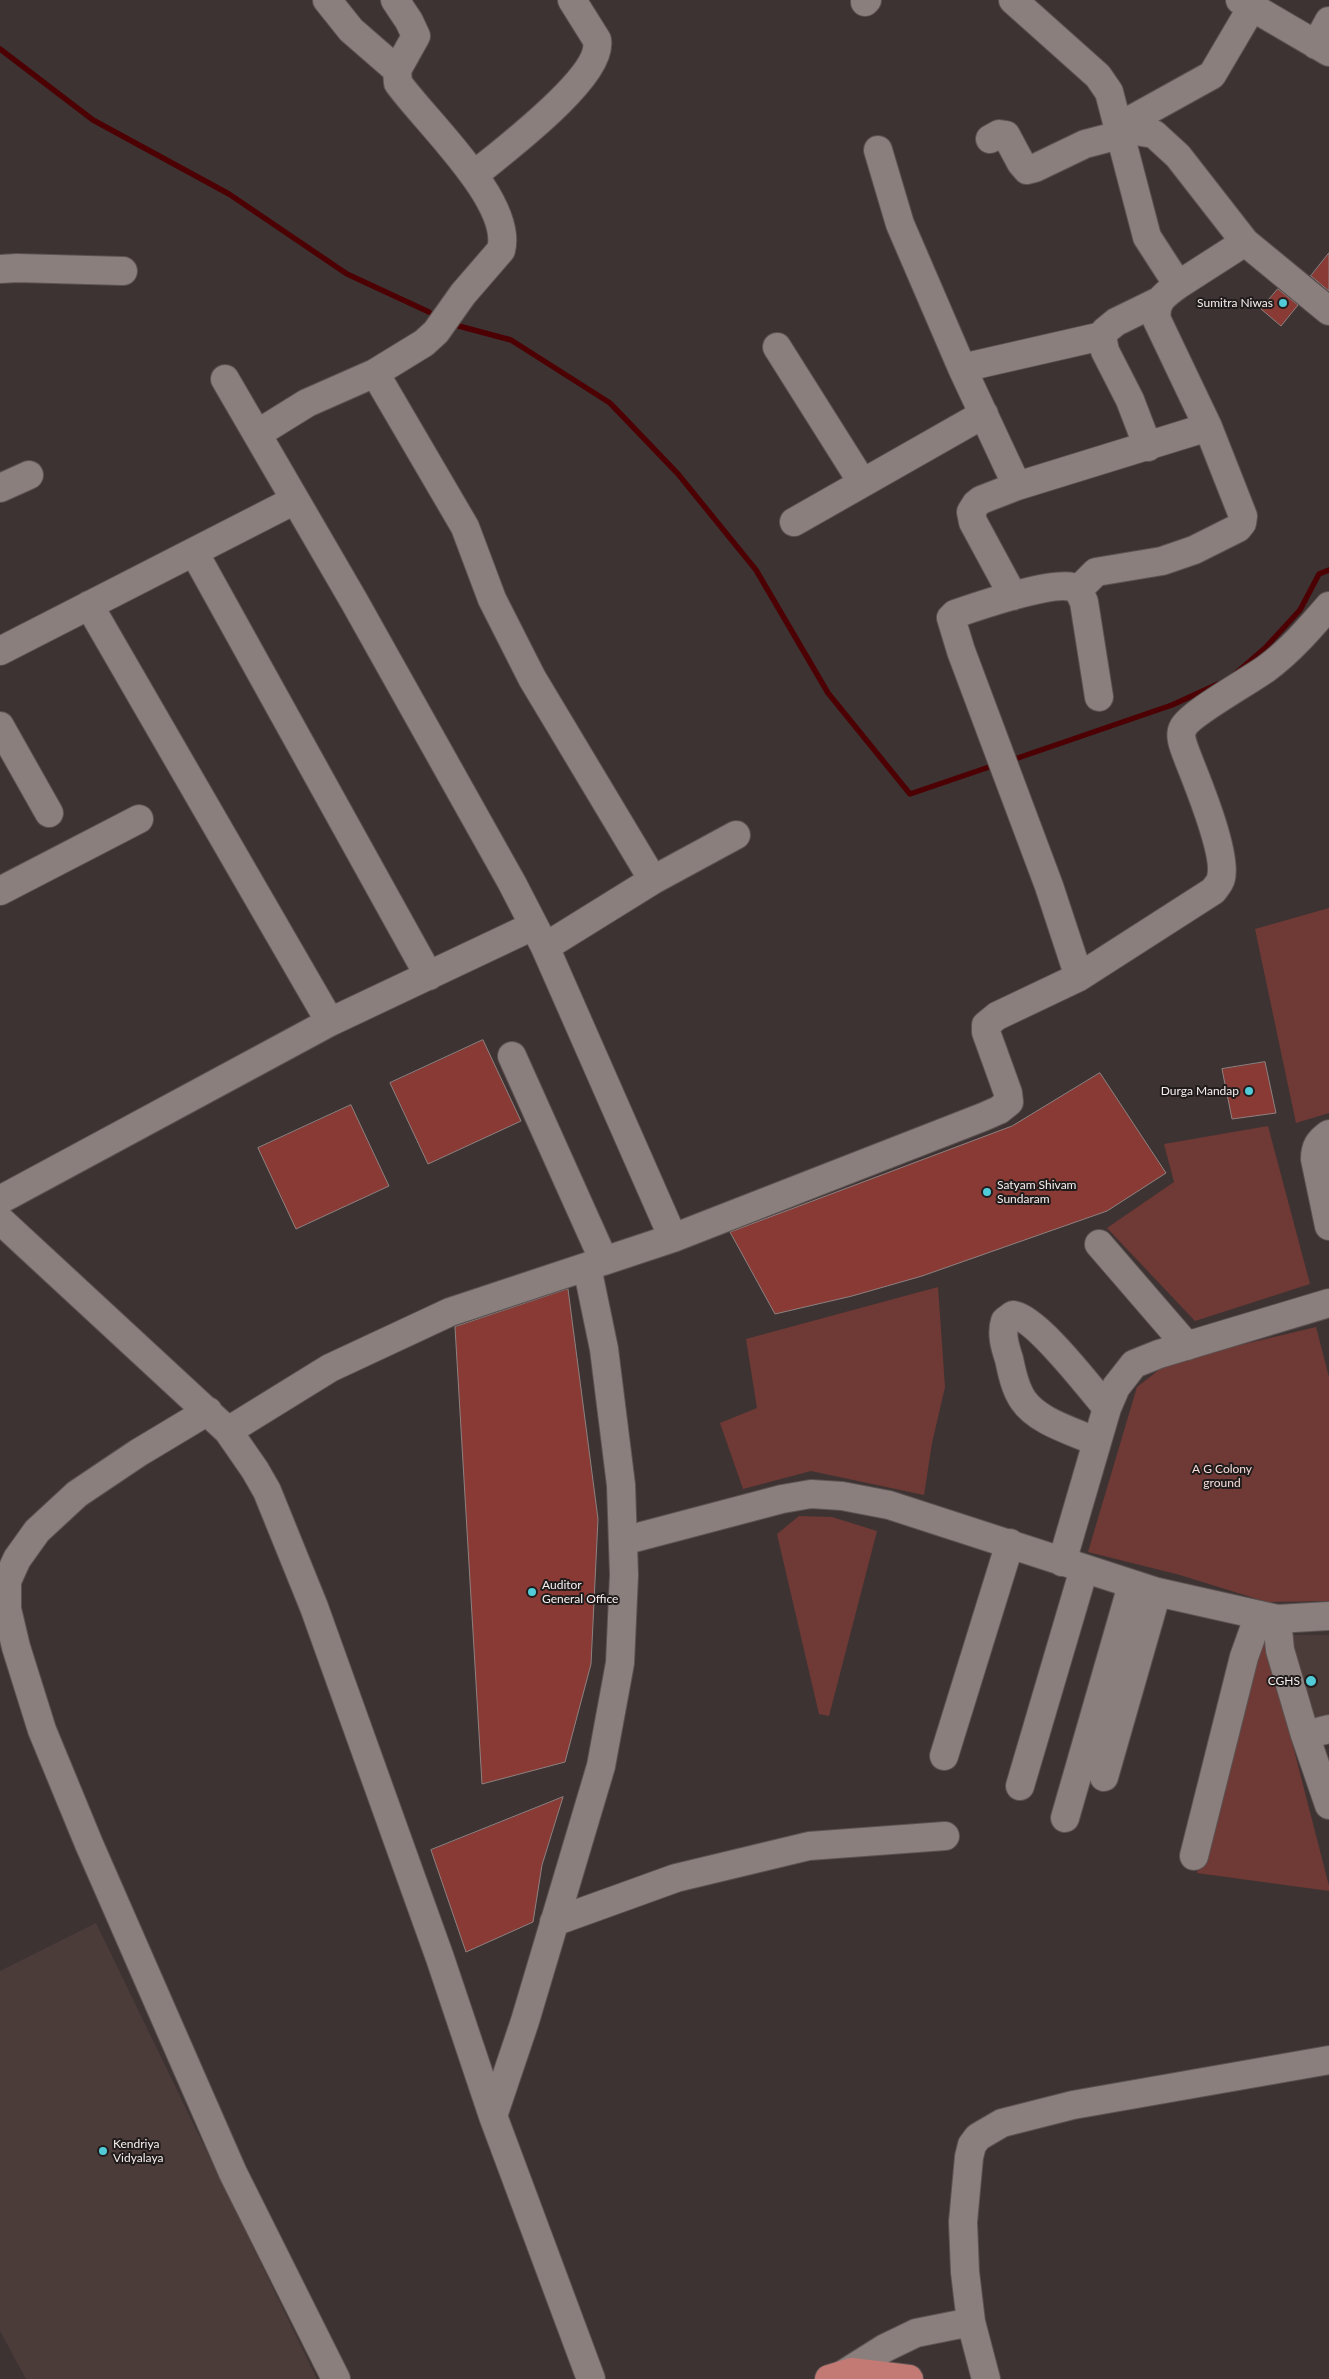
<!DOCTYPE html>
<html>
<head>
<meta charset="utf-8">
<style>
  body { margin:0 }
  canvas { display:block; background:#3d3332 }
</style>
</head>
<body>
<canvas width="1329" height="2379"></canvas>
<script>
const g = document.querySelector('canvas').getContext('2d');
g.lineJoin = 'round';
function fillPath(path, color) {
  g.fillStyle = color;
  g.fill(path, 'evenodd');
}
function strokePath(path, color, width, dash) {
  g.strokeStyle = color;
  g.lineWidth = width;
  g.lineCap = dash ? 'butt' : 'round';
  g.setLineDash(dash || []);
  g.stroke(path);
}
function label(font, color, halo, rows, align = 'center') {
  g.font = font + ' Lato,sans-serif';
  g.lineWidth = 4;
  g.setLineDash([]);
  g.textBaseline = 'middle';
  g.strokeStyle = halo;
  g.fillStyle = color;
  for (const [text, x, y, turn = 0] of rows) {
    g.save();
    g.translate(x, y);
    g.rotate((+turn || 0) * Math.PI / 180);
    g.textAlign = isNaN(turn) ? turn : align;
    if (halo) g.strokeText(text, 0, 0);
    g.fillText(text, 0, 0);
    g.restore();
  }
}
fillPath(new Path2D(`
  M1281,1635H1329V1726L1307,1732Z
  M96,1923L317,2379H26L0,2331V1971Z`), '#4b3b39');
fillPath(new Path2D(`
  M1329,908V1113L1296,1123L1255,929Z
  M1268,1126L1310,1284L1195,1321L1107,1228L1174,1182L1164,1144Z
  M938,1287L945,1387L932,1443L924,1495L811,1471L743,1489L720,1423L757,1408L746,1339Z
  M1316,1327L1329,1377V1601L1267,1602L1180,1575L1088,1552L1137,1387L1169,1362Z
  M799,1516L832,1517L877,1531L829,1716L819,1714L777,1534Z
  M1265,1637L1329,1886V1891L1197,1873L1257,1643Z`), '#6f3935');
strokePath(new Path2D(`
  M0,49L93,120L229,194L347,274L429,312
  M455,325L511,340L610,403L678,474L756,570L828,693L910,794L995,765
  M1235,674L1265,648L1300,610L1319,574L1329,570
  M1009,761L1172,705L1218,684`), '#4c0003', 5.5);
const building = new Path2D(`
  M1329,253V291L1311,276Z
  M1278,289L1298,305L1281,326L1261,309Z
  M483,1040L521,1121L428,1164L390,1083Z
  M1265,1062L1276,1113L1232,1119L1222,1069Z
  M1100,1073L1166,1173L1107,1211L922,1276L852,1296L775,1314L730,1232L1012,1126Z
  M351,1105L389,1186L296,1229L258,1148Z
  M568,1289L598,1519L591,1664L565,1762L482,1784L455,1327Z
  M563,1797L542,1865L533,1922L466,1952L431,1850Z`);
fillPath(building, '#893a35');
strokePath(building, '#8d8180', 1);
const minor = new Path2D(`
  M327,0L351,30L397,70
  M1013,0L1098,76L1109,92L1147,237L1178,285C1164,295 1154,302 1157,320L1208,427L1243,516L1242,523L1238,528L1194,550L1162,561L1096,572L1078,590
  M1240,0L1329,52
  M865,2L867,0
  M1316,45L1329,21
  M1118,127L1212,75L1252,7
  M990,139L999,134L1006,135L1021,163L1027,170L1035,168L1085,144L1135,131L1154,134L1178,156L1245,242L1329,311
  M878,150L900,224L962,368L1017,486
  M474,175C502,152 604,76 597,40L572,0
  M0,269L17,268L123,271
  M1178,285L1245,242
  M777,347L862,482
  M962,368L1102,336
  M375,373L465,527L492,599L532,678L653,880
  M225,379L354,601L512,883L545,947L673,1238
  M257,434L307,403L375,373L424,343L436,332L463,294L501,250C514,202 425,121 398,83L397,70L416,36L409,21L395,0
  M1148,447L1130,400L1105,351L1102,336L1105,331L1116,322L1159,301
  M0,488L29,475
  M794,522L984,414
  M194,552L429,976
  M1013,596L973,522L971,512L976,504L981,500L1017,486L1208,427
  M89,605L330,1022
  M0,651L295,500
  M0,726L49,813
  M0,891L139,819
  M545,947L653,880L736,835
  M1079,977L1049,886L961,651L951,618L955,614C978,606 1051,581 1072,587C1079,589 1081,596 1084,602L1099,697
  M512,1056L604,1261
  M1329,1134C1319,1141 1315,1147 1315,1159L1329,1226
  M0,1200L330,1022L533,926
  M0,1220L228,1431L255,1470L267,1491L314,1607L440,1958L493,2116L591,2379
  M1099,1244L1187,1346
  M208,1411L138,1453L77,1494L37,1531L17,1559L7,1581V1609L16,1647L42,1730L89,1844L233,2173L336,2379
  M228,1431L330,1368L450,1312L673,1238L983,1117L999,1110L1009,1102L1008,1093L986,1032V1025L997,1016L1079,977L1213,891C1216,887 1220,883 1221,878C1227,855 1199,786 1189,761C1186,752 1178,737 1183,728C1189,714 1251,680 1267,668C1290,651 1310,628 1329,606
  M1097,1442C1073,1431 1038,1422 1023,1400C1015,1388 1012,1373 1009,1359C1005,1347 1001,1334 1005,1321L1013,1315C1036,1317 1090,1388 1107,1408
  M623,1541L782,1499L811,1494L842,1496L889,1505L1157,1592L1277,1619L1329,1616
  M1062,1562L1107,1408L1116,1387L1134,1364L1159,1354L1329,1303
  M1277,1619L1280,1650L1305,1735
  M1329,1729L1305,1735L1329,1805
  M944,1756L1010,1543
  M1104,1777L1157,1592
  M1020,1786L1084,1569
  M1065,1818L1132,1585
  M1194,1856L1244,1657L1259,1615
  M554,1922L676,1878L809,1846L945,1836
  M493,2116L525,2021L601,1766L620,1663L624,1575L621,1485L604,1349L587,1267
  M842,2375L885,2348L916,2333L971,2322
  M986,2379L971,2322L965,2272L963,2222L969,2157L972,2145L978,2137L1002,2123L1073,2105L1329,2060`);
const major = new Path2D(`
  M829,2379L852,2372L909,2379`);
strokePath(minor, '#5b5251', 30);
strokePath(major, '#5b5251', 30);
strokePath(minor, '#8b7f7e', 28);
strokePath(major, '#c37a74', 28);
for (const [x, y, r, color] of [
  [1283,303,5,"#52cbd9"],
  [1249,1091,5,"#52cbd9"],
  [987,1192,5,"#52cbd9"],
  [532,1592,5,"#52cbd9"],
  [1311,1681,6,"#52cbd9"],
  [103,2151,5,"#52cbd9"]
]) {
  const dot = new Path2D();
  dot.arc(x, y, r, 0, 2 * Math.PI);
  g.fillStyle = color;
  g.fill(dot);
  strokePath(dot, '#211c1c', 2);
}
label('12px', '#f6efee', '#211c1c', [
  ["Sumitra Niwas",1273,303],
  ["Durga Mandap",1239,1091],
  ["Satyam Shivam",997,1185,"left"],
  ["Sundaram",997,1199,"left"],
  ["Auditor",542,1585,"left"],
  ["General Office",542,1599,"left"],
  ["CGHS",1300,1681],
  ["Kendriya",113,2144,"left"],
  ["Vidyalaya",113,2158,"left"]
], 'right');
label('12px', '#f5dcd9', '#211c1c', [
  ["A G Colony",1222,1469],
  ["ground",1222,1483]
]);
</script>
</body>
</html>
